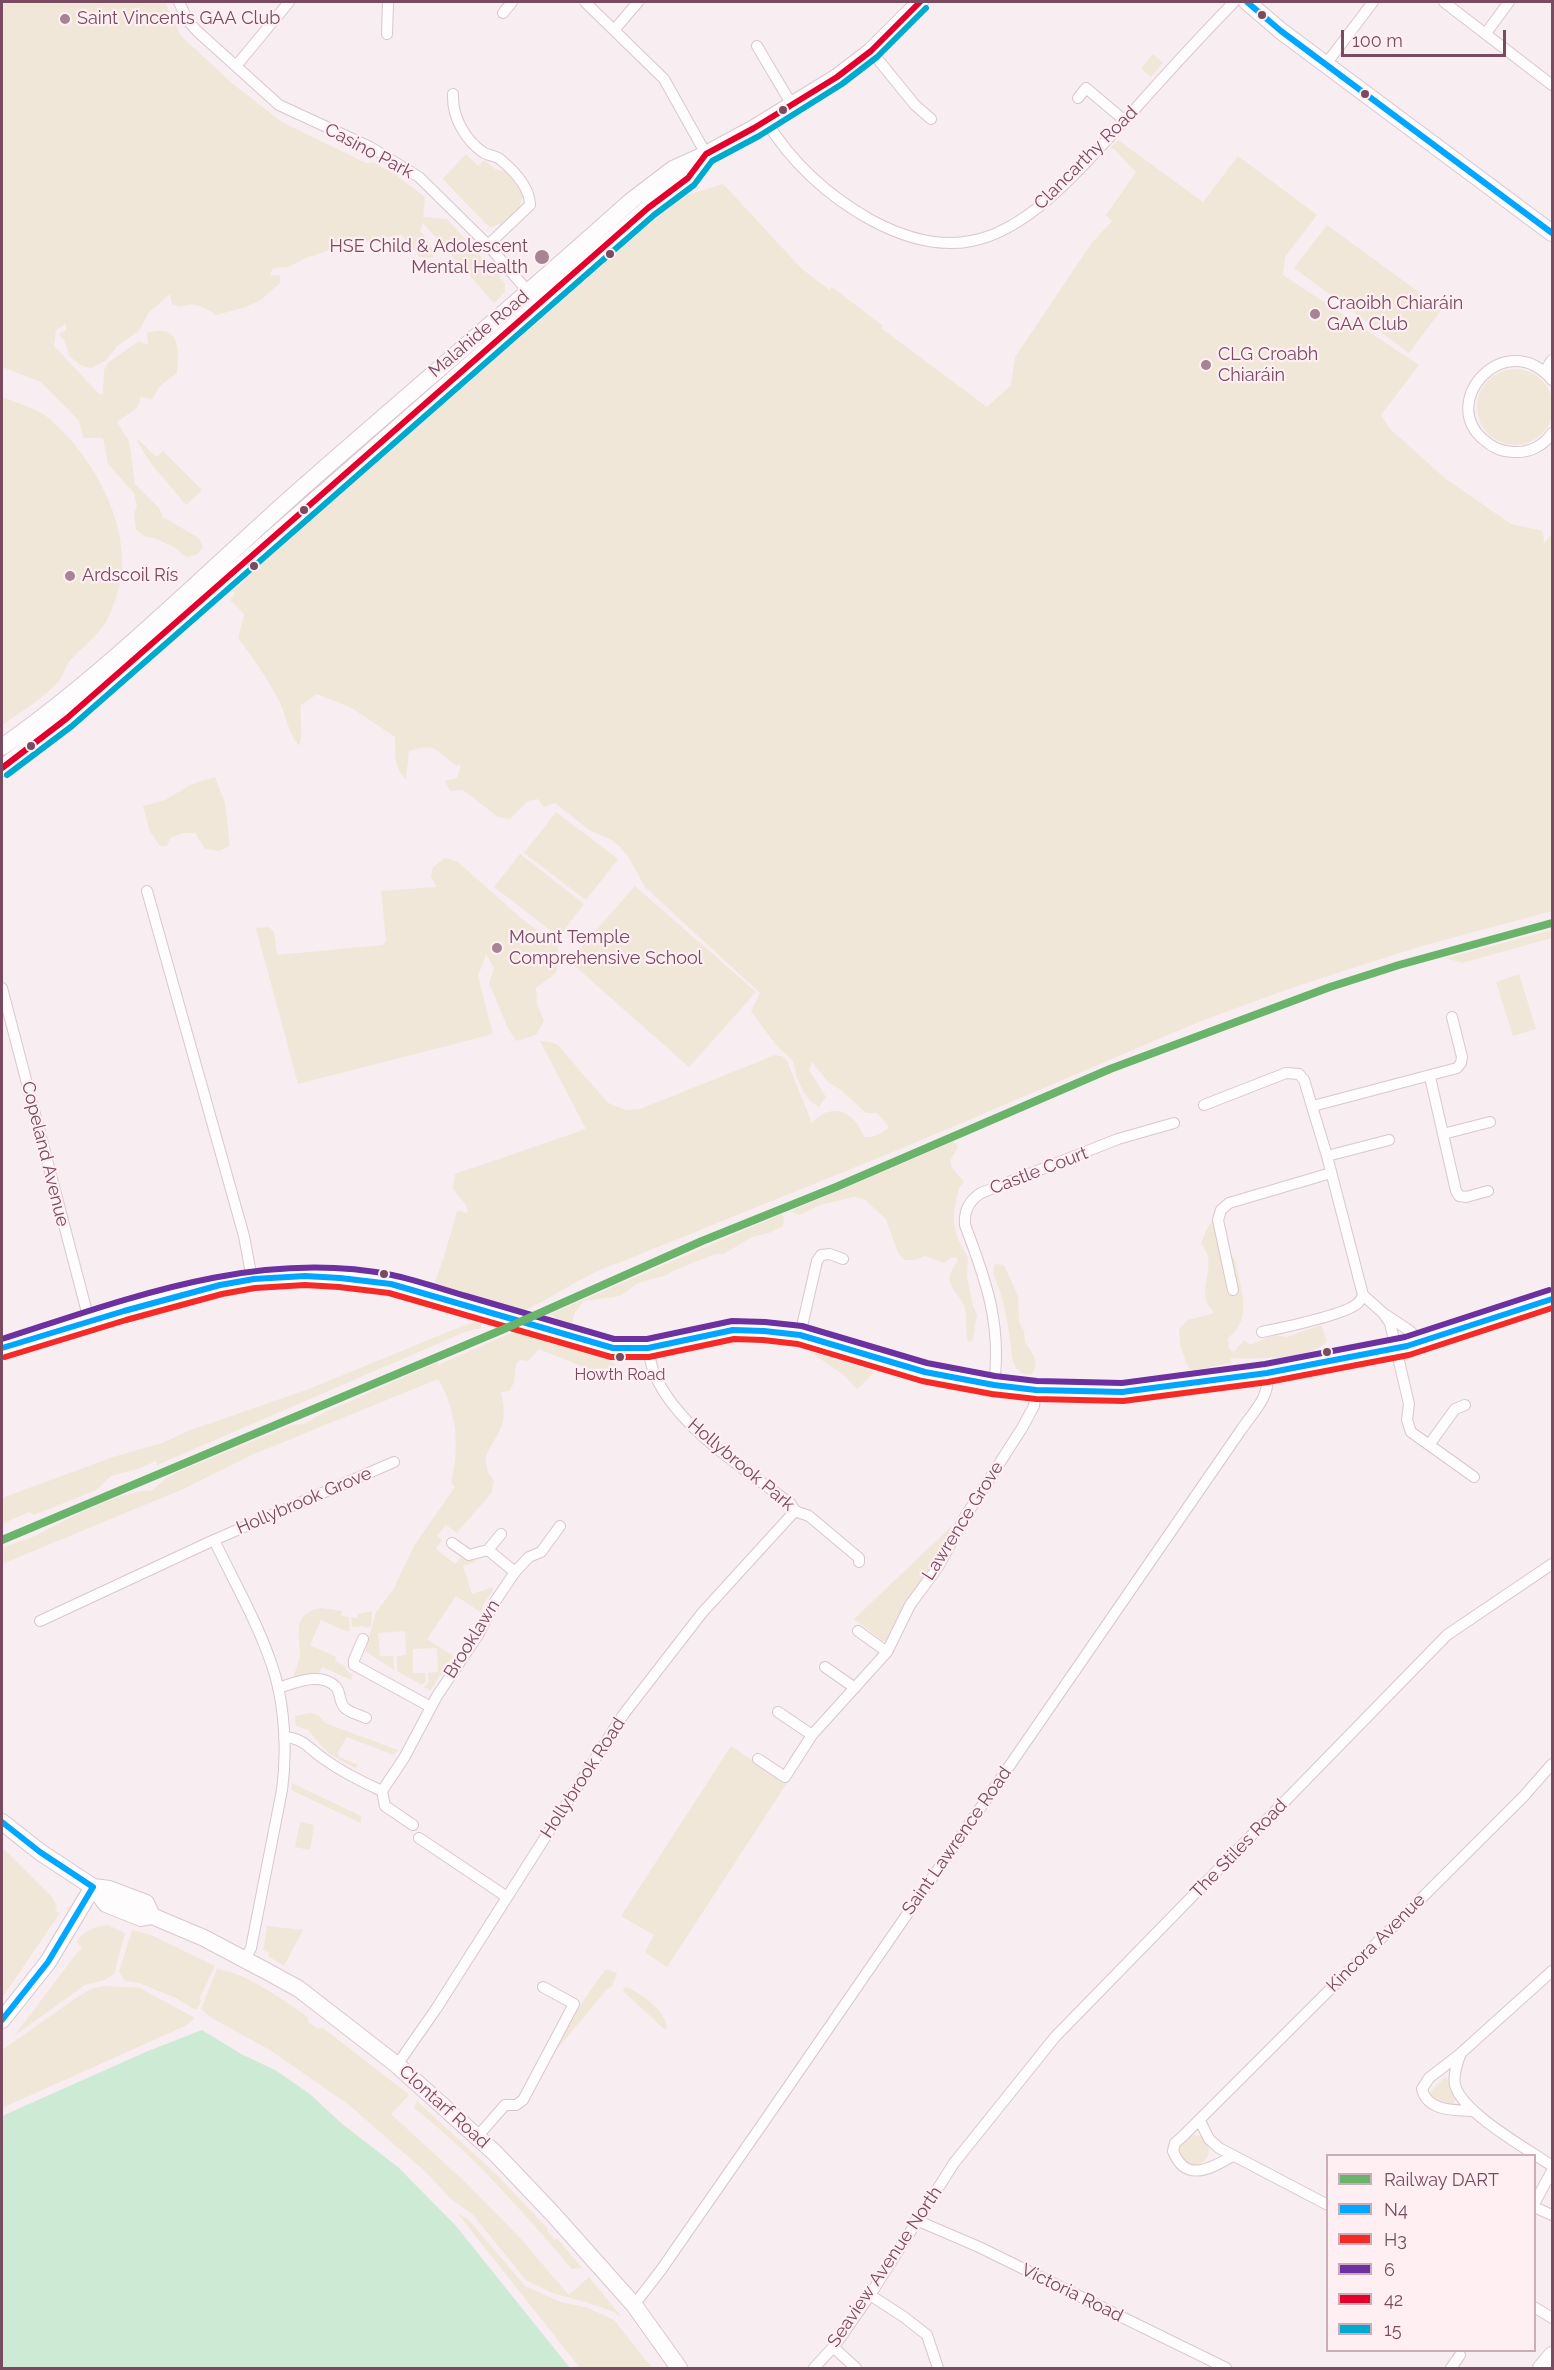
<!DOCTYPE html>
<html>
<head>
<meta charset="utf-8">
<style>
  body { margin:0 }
  #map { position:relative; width:1554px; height:2370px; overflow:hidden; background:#f8edf0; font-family:Raleway,sans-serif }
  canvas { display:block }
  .frame { position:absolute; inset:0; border:3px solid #784b61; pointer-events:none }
  .legend { position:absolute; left:1326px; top:2154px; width:210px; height:198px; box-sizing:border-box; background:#ffeff3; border:2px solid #c9adb9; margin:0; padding:8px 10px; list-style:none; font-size:18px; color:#784b61 }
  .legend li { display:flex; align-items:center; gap:12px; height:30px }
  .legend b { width:30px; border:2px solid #c9adb9 }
  .scale { position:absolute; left:1341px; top:30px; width:165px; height:27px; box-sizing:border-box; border:3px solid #784b61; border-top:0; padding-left:8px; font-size:18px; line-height:21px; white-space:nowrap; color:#784b61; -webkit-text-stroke:4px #ffeff3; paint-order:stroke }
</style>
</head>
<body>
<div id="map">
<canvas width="1554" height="2370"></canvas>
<div class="frame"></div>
<ul class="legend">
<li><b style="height:8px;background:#6ab36a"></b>Railway DART</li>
<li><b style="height:8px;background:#00a6ff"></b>N4</li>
<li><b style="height:8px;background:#f52a26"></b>H3</li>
<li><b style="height:8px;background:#6c30a1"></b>6</li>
<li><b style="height:8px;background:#e4002b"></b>42</li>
<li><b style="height:8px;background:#00a9ce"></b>15</li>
</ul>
<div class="scale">100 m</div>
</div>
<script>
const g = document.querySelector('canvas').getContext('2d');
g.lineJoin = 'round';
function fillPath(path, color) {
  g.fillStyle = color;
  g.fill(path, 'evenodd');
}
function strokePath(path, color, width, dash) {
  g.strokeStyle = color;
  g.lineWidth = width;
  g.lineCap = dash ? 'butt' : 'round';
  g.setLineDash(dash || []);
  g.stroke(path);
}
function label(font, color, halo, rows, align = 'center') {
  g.font = font + ' Raleway,sans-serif';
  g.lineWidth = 4.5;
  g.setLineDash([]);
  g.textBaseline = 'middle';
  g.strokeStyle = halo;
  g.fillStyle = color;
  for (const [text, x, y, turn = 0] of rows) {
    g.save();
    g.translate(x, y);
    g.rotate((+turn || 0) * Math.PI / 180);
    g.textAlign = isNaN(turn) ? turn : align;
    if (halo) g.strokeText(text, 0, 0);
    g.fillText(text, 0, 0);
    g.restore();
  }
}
fillPath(new Path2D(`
  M2,2H165L181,36L233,84L282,122L366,163L373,162L396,175L425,197L423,217L447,219L505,283V292L494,303L423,223L420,230L432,248L433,258L420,257L402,235L386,237L374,243L367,241L340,243L332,249L306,258L288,267L273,268L270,275L280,276V283L261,300L246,307L216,315C204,306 193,301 179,307L172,304L170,294L149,312L139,331L117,346L105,361L91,368L82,366L70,357L64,340L60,336V333L66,330V324L56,330L54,346L99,394H103L104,370L109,362L139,341L148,345L147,333C181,324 179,348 177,373L160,386L152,399L141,397L137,408L117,422L129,441L135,484L159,508L163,517L199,538L203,547L198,554L186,557L174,547L157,539L144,536L136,529L134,513L137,507L134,493L108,464L103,438H83L79,421L41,382L2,367Z
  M1153,54L1163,63L1151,77L1141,68Z
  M1118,140L1203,202L1238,156L1317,215L1285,257L1283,275L1419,365L1381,415L1390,429L1446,479L1511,524L1543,531L1544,544L1552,533V911L1418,947L1294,987L1201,1021L905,1147L621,1262C585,1273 555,1297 521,1312L434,1284L444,1257L457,1211L468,1213L466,1205L453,1189L455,1174L586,1129L540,1041L550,1042L558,1045L608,1103L626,1110L640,1109L775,1055L782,1056L787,1061L812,1123C831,1101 855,1111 864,1137C873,1138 882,1134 889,1127L877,1113H866L841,1090L828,1082L812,1062L809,1070L826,1097L819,1107L810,1101L803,1091L796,1075L793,1061L775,1044L751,1011L760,993L645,887L629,858L620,847L610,839L589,830L555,803L544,807L538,799L528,801L510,819L498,817L463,790L450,791L445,781L457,778L461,764L457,766C436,751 437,742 409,751L406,779C394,769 395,752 395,737L350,707L317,694L301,705C299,719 304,732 299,746C288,733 287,718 280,703C268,679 254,659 238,638L244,614L230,600L235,594L233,591C264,564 289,533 320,506L326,507L681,197L723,184L801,268L829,290L832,287L883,326L881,328L987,407L1011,385L1015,357L1091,244L1112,221L1106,215L1136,172L1114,149L1110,148Z
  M466,154L478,166L484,160L495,169L506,172L523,194L519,209L502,226L500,224L491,227L486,224L443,179Z
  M1327,225L1442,309L1409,353L1294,268Z
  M1477 407a38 38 0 1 1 76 0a38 38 0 1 1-76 0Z
  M2,397C17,403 39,409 51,420C90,454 125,515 122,568C121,584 115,602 109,616C100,636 83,645 70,661C65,666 64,675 59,681C44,698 21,712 2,725Z
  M139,440L155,456H158L163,451L202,490L186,505L150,462L137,441Z
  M215,777L225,803L230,846L219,851L205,849L195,833H183L170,838L167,846H160L149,830L143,806L165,800L190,785Z
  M556,812L618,859L586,900L524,853Z
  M520,854L584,904L559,937L494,887Z
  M445,858L458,862L522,919L557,944L559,960L556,973L536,988L537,1004L544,1021L536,1035L516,1041L507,1026L489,983L494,968L486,954L478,976L493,1034L298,1084L256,928L269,927L274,932L277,955L383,945L386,941L381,891L436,887L431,876L433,867Z
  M635,886L756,992L689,1067L569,961Z
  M1552,930V938L1462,963L1446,958Z
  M1519,974L1536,1029L1513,1036L1496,982Z
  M953,1142L958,1146C957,1151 952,1155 951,1159C948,1168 960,1175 964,1182L959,1188L954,1211V1223L958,1239L968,1258L967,1277L973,1306L977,1315L973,1339L969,1343C964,1331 968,1321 965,1309C962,1293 937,1285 958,1261L957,1258L952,1257L944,1263L925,1256L915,1260H905L898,1253L886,1219L864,1199L854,1197L820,1205L799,1215L791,1211Z
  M782,1214L784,1218L783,1226L769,1233L752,1237L724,1254H715L673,1271L667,1275L638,1283L620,1296L584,1301L575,1312L571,1327L560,1324L554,1316L548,1315Z
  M1212,1221L1216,1227L1219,1248L1235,1259C1239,1287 1255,1318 1228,1338L1229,1349L1234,1352L1244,1340L1250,1345L1273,1335L1287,1337L1321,1325L1327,1341C1313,1360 1253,1359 1231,1358V1363L1194,1370L1189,1369L1181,1348L1179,1329L1187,1320L1215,1313C1196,1297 1211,1277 1208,1257C1207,1252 1204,1248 1201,1243L1206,1231Z
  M995,1264L1004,1265L1018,1296L1019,1322L1024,1331L1025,1342L1034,1356L1036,1366L1032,1374C1025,1375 1020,1374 1016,1368C1011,1359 1012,1350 1010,1341C1008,1324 1004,1302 998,1286C995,1278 991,1273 995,1264Z
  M481,1321V1328L465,1332L157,1465L156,1461L137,1469L111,1476L96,1490L34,1515L29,1512L2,1524V1498L113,1457L162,1443L188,1431L309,1389L460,1327Z
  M513,1332L604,1359L614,1363L617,1368L609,1374L596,1372L539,1349L528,1361L520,1360L516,1364L514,1383L509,1391L501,1392C509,1427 498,1430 485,1458L488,1472L494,1481L492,1492L457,1533L446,1525L437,1536L442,1540L436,1549L455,1564L460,1558L477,1561L463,1566L472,1594L493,1587V1590L483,1605L482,1613L456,1596L427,1639L453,1656L430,1691L424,1687L429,1682L428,1673L438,1672L437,1648L413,1649V1673H425L426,1681L422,1685L397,1671V1656L406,1655L405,1631L378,1633L380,1656H393L394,1670L365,1651L376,1612L393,1590L415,1544L455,1487L451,1483C460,1446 457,1411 438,1379L254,1454L181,1490L2,1564V1548C13,1543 26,1540 37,1535C61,1522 126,1488 151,1491L165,1479L178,1472L292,1425L304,1424L321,1414L438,1362V1365Z
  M809,1351L875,1372L857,1389L845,1376Z
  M956,1522C934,1562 908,1599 888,1641H883L854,1619Z
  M321,1608L342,1611L341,1616L349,1617L350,1630L348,1632L321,1620L310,1645L336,1657L335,1661L345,1666L346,1670L353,1675L351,1680L322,1667L318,1675L293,1679C295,1671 299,1662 300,1655C300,1632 291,1614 321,1608Z
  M372,1611L371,1626L367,1628L363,1626L352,1627L351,1617L357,1618L358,1614Z
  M311,1713L319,1716L325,1723L398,1750L394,1755L391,1754L347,1737L338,1752L339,1757L358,1765L355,1768L328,1753L308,1730L296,1726L295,1716Z
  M731,1746L787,1783L667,1967L645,1952L654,1935L621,1916Z
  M292,1783L361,1816V1823L291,1790Z
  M300,1822L314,1825L310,1850L295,1847Z
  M2,1847L52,1897L57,1906L55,1911L60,1913L2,1998Z
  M108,1925L125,1933L114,1974L105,1980L85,1985L14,2036L77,1953L82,1949L77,1942C83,1930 95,1927 108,1925Z
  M267,1926L303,1930L284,1966L268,1956L269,1953L263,1950Z
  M132,1930L151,1935L215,1966L200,1997L201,2002L197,2009H194L176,1998L139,1983L125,1981L119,1972Z
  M217,1969C249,1974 281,1999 308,2017V2022L318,2029L323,2028L407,2093L409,2095L391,2114L465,2182L521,2239L569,2295L589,2277L620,2315L619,2316L614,2312L589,2303L552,2293L526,2280L472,2214L451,2199L428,2174L349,2105L270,2050L210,2017L201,2009Z
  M606,1969L617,1973L612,1986L607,1989L553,2054C569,2023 585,1996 606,1969Z
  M104,1986L140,1988L195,2018L185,2026L2,2108V2050L79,1996L91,1989Z
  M625,1987C641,1992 667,2012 667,2029H664L623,1991Z
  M1445,2077L1449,2080L1450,2089L1455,2100L1453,2103H1447L1432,2097L1431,2091Z
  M417,2101L498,2176L548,2229L547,2231L555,2240L557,2238L582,2268L572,2269C523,2212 473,2154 414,2108Z
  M1179 2150a15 15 0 1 1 30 0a15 15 0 1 1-30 0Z
  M458,2214L468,2219L525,2286L561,2302L588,2308L614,2320L652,2368H580Z`), '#f1e7d8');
fillPath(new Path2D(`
  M202,2030L241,2054L275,2070L310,2094L341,2123L399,2168L456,2226L570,2368H2V2116L148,2051Z`), '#cdead5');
const street = new Path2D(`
  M179,2L188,21L197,31L279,105L370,147L419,177L488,245L531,295
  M585,2L664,79L706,154
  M1444,2L1552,85
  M503,13L512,2
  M615,29L638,2
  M1486,33L1509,2
  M387,34L388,2
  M757,46L792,105
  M871,51L915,105L931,119
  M1326,64L1373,2
  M236,66L289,2
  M453,94C452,117 465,140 484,153C490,156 497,156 501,160C514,171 530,188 530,205L488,245
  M1078,98L1086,88L1124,120
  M766,121C792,163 828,196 871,220C901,236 937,248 971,241C1034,230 1093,154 1135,109C1167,73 1200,37 1234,2
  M1545,371L1552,360
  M1552,380C1506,326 1437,401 1484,440C1492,447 1501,452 1513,452C1528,453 1543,447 1552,433
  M147,891L244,1236L252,1279
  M2,988L89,1320
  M1430,1077L1456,1191L1459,1196L1466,1197L1488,1191
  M1204,1105L1286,1073L1299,1074L1304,1080L1327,1156L1363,1295L1383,1313L1390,1323L1409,1404L1407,1420L1411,1432L1474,1477
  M1313,1106L1457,1068L1461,1063L1462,1057L1452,1017
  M1443,1134L1490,1122
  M1327,1156L1389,1140
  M1233,1290L1218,1220L1221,1210L1229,1203L1331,1173
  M1386,1315L1410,1331L1420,1341
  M1262,1332C1281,1328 1346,1315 1358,1303C1360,1301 1362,1298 1363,1295
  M800,1335L817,1261L821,1255L830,1254L843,1259
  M648,1348C650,1357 651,1367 655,1375C678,1428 746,1470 791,1504L795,1511L809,1516L859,1558V1562
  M994,1385C1002,1325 986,1280 965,1225C964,1210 969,1201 981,1193L1118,1139L1174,1123
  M1429,1445L1455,1409L1465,1405
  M214,1540C235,1584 261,1628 275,1675C285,1710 287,1754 282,1790L251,1948L245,1960
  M452,1543L469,1555L488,1550L515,1572
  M488,1550L501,1534
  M40,1621L214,1540L394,1462
  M858,1631L887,1652
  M363,1639L354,1660V1665L431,1707
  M825,1667L855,1688
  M278,1688C295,1683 321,1671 336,1687C341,1693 339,1703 345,1708C350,1713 360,1715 366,1718
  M778,1712L812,1735
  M284,1737C304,1738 309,1749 324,1759C342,1772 362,1782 382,1791
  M758,1759L785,1777L812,1735L887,1652L910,1605L938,1567L965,1517L1022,1428L1034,1406L1036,1390
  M413,1825L385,1806L382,1791L404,1758L437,1696L478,1635L494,1603L515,1572L529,1557L541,1552L560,1526
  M419,1838L507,1897
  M1552,1971L1461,2053C1457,2063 1453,2074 1455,2085C1462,2113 1528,2149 1552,2166
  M1460,2054L1429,2078L1422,2089C1427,2111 1453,2110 1473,2111
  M397,2065L436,2009L623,1715L702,1613L795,1511
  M1200,2121L1209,2139L1219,2148L1328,2205
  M477,2137L505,2105H516L523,2100L574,2004L543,1987
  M1233,2156C1211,2168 1186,2184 1173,2151L1175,2143L1182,2137L1524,1796L1552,1764
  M1534,2204L1552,2171
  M1534,2207L1552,2215
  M916,2220L979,2247L1226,2368
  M870,2295L904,2317L927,2335L938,2368
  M634,2305L661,2270L768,2116L1241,1430C1254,1411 1271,1396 1267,1373
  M1534,2307L1552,2318
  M833,2347L856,2368
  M814,2368L836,2344L870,2295L954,2163L1055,2037L1447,1635L1552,1564
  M1451,2368L1460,2355`);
const secondary = new Path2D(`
  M1247,2L1281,31L1552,233
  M2,747C107,673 198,581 293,496C405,397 520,301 631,201L673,169L706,154L754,128L837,77L871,51L920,2
  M2,768L66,719L648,208L688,178L706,155
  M2,1348C56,1331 110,1314 164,1300C194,1292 223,1283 254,1279C300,1274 345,1276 391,1284L613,1348H648L733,1330L764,1331L800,1335L925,1372L994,1385L1036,1390L1122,1392L1186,1385L1267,1373L1407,1346L1480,1324L1552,1299
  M2,1822L40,1852L93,1887L106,1904L141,1918L152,1916L204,1938L270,1973L299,1989L397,2065L495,2153L553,2214L634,2305L679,2368
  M93,1887L109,1889L146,1903L152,1916
  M2,2020L48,1962L93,1887
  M1541,2368L1552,2355`);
strokePath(street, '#d8c8ce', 12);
strokePath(secondary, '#d9c8cf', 18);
strokePath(street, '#fefcfd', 10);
strokePath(secondary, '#fefcfd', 16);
strokePath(new Path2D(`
  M1247,2L1281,31L1552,233
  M2,1348L124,1311L220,1285L254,1279L305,1276L340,1278L391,1284L613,1348H648L733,1330L764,1331L800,1335L925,1372L994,1385L1036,1390L1122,1392L1267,1373L1407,1346L1552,1299
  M2,1822L40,1852L93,1887L48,1962L2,2020`), '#00a6ff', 6);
strokePath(new Path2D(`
  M5,1357L126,1320L222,1294L255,1288L305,1285L339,1287L389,1293L611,1357H649L734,1339L763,1340L798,1344L922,1381L992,1394L1036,1399L1123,1401L1268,1382L1409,1355L1552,1308`), '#f52a26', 6);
strokePath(new Path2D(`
  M2,1339C127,1299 258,1248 392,1275C416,1280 441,1289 466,1296C515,1310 565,1325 614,1339H647L732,1321L765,1322L802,1326L927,1363L995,1376L1037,1381L1122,1383L1265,1364L1405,1337L1549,1290`), '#6c30a1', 6);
strokePath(new Path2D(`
  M2,768L66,719L648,208L688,178L706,154L754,128L837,77L871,51L920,2`), '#e4002b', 6);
strokePath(new Path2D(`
  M7,775L72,726L654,215L694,185L712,161L759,136L842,84L877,57L926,8`), '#00a9ce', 6);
strokePath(new Path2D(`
  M2,1540L504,1329L702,1241L836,1187L1110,1069L1330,987L1399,965L1552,923`), '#6ab36a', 8);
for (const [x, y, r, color] of [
  [1262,15,5,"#784b61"],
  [65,19,6,"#a58493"],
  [1365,94,5,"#784b61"],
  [783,110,5,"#784b61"],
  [610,254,5,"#784b61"],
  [542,257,8,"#a58493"],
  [1315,314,6,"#a58493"],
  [1206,365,6,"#a58493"],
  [304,510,5,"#784b61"],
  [254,566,5,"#784b61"],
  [70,576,6,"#a58493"],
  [31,746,5,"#784b61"],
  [497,948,6,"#a58493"],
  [384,1274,5,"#784b61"],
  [1327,1352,5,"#784b61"],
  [620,1357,5,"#784b61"]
]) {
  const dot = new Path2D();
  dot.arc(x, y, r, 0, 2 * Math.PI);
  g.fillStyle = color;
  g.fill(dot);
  strokePath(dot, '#ffeff3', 2);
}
label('16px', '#784b61', '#ffeff3', [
  ["Howth Road",620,1375]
]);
label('18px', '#784b61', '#ffeff3', [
  ["Saint Vincents GAA Club",77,19],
  ["HSE Child & Adolescent",528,247,"right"],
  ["Mental Health",528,268,"right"],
  ["Craoibh Chiaráin",1327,304],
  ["GAA Club",1327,325],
  ["CLG Croabh",1218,355],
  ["Chiaráin",1218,376],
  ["Ardscoil Rís",82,576],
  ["Mount Temple",509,938],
  ["Comprehensive School",509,959]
], 'left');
label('18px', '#784b61', '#ffeff3', [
  ["Casino Park",369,151,28],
  ["Clancarthy Road",1086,158,-45],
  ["Malahide Road",479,334,-40],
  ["Copeland Avenue",45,1154,76],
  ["Castle Court",1039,1171,-21],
  ["Hollybrook Park",741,1465,40],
  ["Hollybrook Grove",304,1501,-23],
  ["Lawrence Grove",963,1521,-58],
  ["Brooklawn",472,1639,-58],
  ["Hollybrook Road",583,1778,-57],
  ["Saint Lawrence Road",957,1841,-55],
  ["The Stiles Road",1239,1849,-46],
  ["Kincora Avenue",1376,1943,-45],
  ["Clontarf Road",444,2107,42],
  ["Seaview Avenue North",885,2267,-56],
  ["Victoria Road",1072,2293,26]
]);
</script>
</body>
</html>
